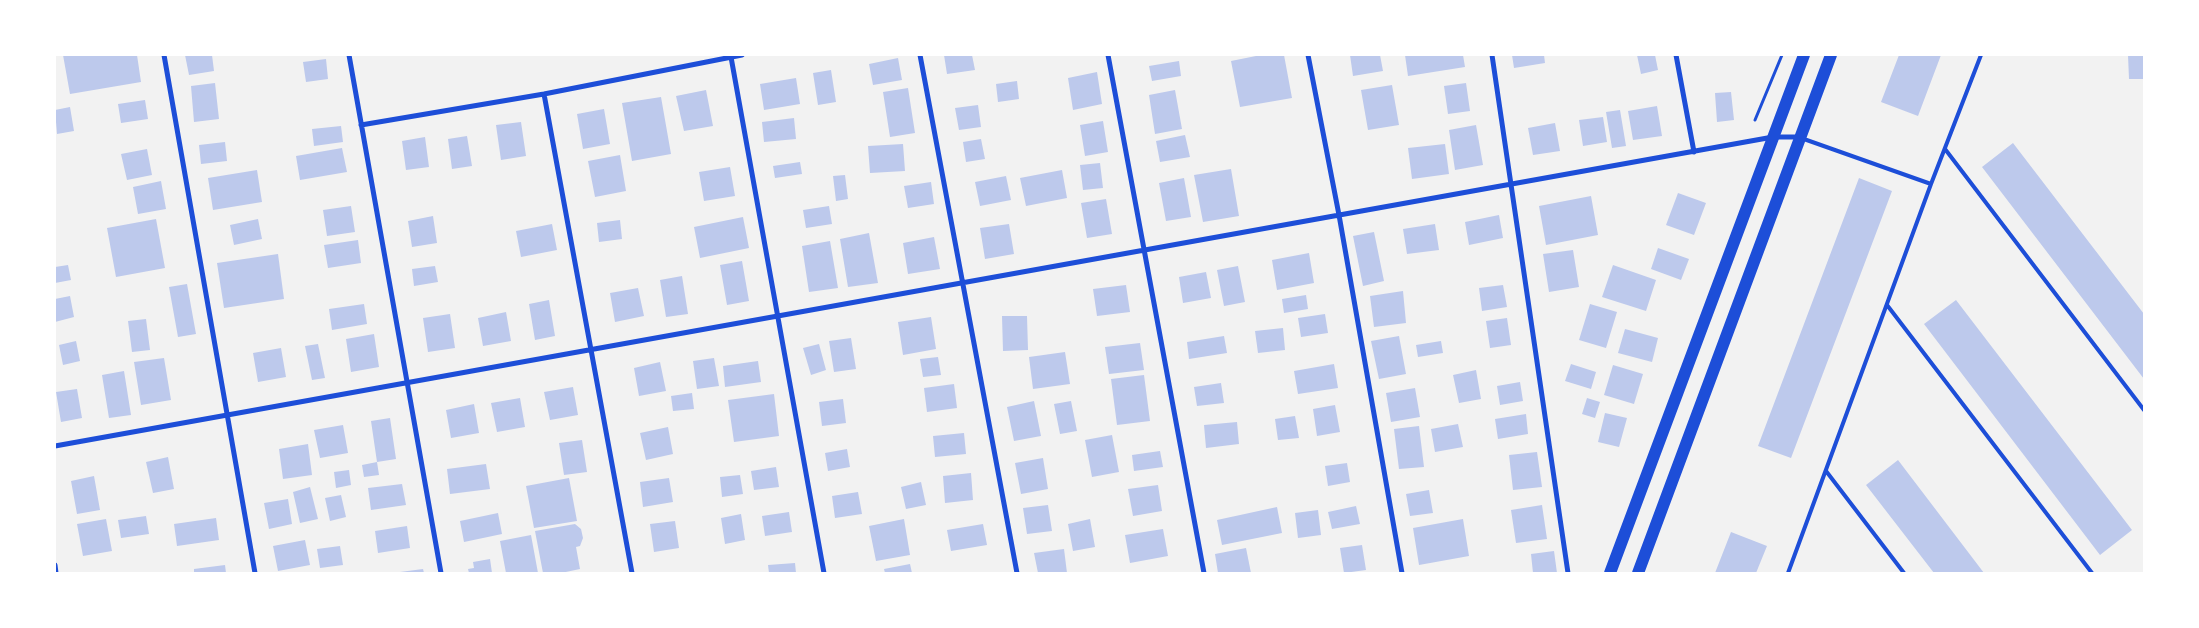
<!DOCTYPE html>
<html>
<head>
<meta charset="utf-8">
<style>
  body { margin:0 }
  #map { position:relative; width:2199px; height:628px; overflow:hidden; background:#f2f2f2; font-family:"Libre Baskerville",serif }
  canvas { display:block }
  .frame { position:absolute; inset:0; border:56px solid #fff; pointer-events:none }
</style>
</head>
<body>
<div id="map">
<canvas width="2199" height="628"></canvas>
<div class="frame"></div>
</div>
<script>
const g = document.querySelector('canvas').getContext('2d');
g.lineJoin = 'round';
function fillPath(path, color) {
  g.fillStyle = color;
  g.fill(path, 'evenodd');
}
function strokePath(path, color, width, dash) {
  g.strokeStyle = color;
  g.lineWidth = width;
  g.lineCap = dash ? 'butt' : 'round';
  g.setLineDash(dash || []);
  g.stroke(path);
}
fillPath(new Path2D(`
  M63,55H137L141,82L70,94Z
  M185,55H212L214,71L189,75Z
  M944,55H972L975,70L947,74Z
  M1261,55H1284L1292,98L1240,107L1231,61Z
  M1350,55H1380L1383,71L1353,76Z
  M1405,55H1463L1465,67L1408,76Z
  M1512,55H1544L1545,63L1514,68Z
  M1637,55H1655L1658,70L1641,74Z
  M1899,55H1941L1918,116L1881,102Z
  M2128,55H2144V79H2129Z
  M898,58L902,80L873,85L869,64Z
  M326,59L328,79L306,82L303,62Z
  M1179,61L1181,76L1152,81L1149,66Z
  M831,70L836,102L818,105L813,73Z
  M1097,72L1102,104L1073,110L1068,78Z
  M796,78L800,104L764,110L760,84Z
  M1017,81L1019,99L998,102L996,84Z
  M215,83L219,119L194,122L191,86Z
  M1466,83L1470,111L1448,114L1444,86Z
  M1392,85L1399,125L1368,130L1361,90Z
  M908,88L915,133L890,137L883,92Z
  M706,90L713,126L684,131L676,96Z
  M1175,90L1182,129L1155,134L1149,95Z
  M1731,92L1734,120L1717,122L1715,93Z
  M661,97L671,154L632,161L622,103Z
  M145,100L148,119L121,123L118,104Z
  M978,105L981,127L959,130L955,108Z
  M1657,106L1662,136L1633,140L1628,111Z
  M70,107L74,131L57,134L55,110Z
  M604,109L610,144L583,149L577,114Z
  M1620,110L1626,146L1612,148L1606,112Z
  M1603,117L1607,142L1583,146L1579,120Z
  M794,118L796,139L764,142L762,122Z
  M1103,121L1108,152L1085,156L1080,125Z
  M521,122L526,156L501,160L496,125Z
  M1555,123L1560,151L1533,155L1528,128Z
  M1476,125L1483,165L1455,170L1449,130Z
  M341,126L343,142L314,146L312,129Z
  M1185,135L1190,157L1160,162L1156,141Z
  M467,136L472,166L452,169L448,139Z
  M425,137L429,167L406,170L402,141Z
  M981,139L985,159L966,162L963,142Z
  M225,142L227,161L201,164L199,145Z
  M2013,143L2144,314V379L1982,167Z
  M903,144L905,171L870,173L868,146Z
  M1445,144L1449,174L1412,179L1408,148Z
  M342,148L347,172L300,180L296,156Z
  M147,149L152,175L127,180L121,154Z
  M620,155L626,191L595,197L588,161Z
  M800,162L802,174L775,178L773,166Z
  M1100,163L1103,188L1083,190L1080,165Z
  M730,167L735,196L704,201L699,172Z
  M1231,169L1239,216L1203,222L1194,175Z
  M257,170L262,202L213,210L208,178Z
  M1062,170L1067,198L1026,206L1020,178Z
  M845,175L848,199L836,201L833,176Z
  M1006,176L1011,200L980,206L975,182Z
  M1184,178L1191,217L1166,221L1159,183Z
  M1859,178L1892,191L1791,458L1758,446Z
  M161,181L166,209L138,214L133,187Z
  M931,182L934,204L908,208L904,186Z
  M1678,193L1706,203L1694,235L1666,225Z
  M1591,196L1598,235L1546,245L1539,206Z
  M1106,199L1112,234L1087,238L1081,203Z
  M351,206L355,232L327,236L323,210Z
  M829,206L832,224L806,228L803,210Z
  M1499,215L1503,238L1469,245L1465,222Z
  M433,216L437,243L412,247L408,221Z
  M743,217L749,248L700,258L694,227Z
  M156,219L165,268L116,277L107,228Z
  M258,219L262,239L234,245L230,225Z
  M620,220L622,239L599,242L597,223Z
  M552,224L557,250L521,257L516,231Z
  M1009,224L1014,254L985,259L980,228Z
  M1435,224L1439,250L1407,254L1403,229Z
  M1374,232L1384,281L1363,286L1353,236Z
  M869,233L878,283L848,287L840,239Z
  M934,237L940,269L908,274L903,243Z
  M358,240L361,263L328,268L324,245Z
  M830,241L838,288L809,292L802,246Z
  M1658,248L1689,259L1681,280L1651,269Z
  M1573,250L1579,287L1549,292L1543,254Z
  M1309,253L1314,283L1277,290L1272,260Z
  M278,254L284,299L224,308L217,263Z
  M742,261L749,301L727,305L720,265Z
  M68,265L71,280L55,283V267Z
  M1613,265L1656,280L1646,311L1602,297Z
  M435,266L438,282L414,286L412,269Z
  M1238,266L1245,302L1224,306L1217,270Z
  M1206,272L1211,298L1183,303L1179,277Z
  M682,276L688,314L666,317L660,280Z
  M187,284L196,334L178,337L169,287Z
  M1126,285L1130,312L1097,316L1093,289Z
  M1503,285L1507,307L1482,311L1479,288Z
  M638,288L644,316L615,322L610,293Z
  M1403,291L1406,323L1374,327L1370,296Z
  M1306,295L1308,309L1284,313L1282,299Z
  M70,296L74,317L55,322V299Z
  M549,300L555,336L535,340L529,304Z
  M1956,300L2132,530L2100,555L1924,324Z
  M364,304L367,324L332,330L329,309Z
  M1590,304L1617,312L1606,348L1579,340Z
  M506,312L511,341L483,346L478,318Z
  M450,314L455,348L428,352L423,318Z
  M1325,314L1328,333L1301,337L1298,318Z
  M1002,316H1027L1028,350L1003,351Z
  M931,317L936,349L903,355L898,322Z
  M1507,318L1511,345L1490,348L1486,321Z
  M146,319L150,350L132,352L128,321Z
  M1283,328L1285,350L1258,353L1255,331Z
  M1625,329L1658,338L1652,362L1618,353Z
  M374,334L379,367L351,372L346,339Z
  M1224,336L1227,353L1189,359L1187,342Z
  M1399,336L1406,374L1379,379L1371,341Z
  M851,338L856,369L834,372L829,341Z
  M76,341L80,361L63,365L59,345Z
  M1441,341L1443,353L1418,357L1416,345Z
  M1140,343L1144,370L1109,374L1105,347Z
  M318,344L325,378L312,380L305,346Z
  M819,344L826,370L811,375L803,348Z
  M281,348L286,377L258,382L253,353Z
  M1065,352L1070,384L1033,389L1029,357Z
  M938,357L941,375L923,377L920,359Z
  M164,358L171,400L141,405L134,362Z
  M714,358L719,386L697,389L693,361Z
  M758,361L761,382L725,387L723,366Z
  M660,362L666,391L639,396L634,368Z
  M1334,364L1338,388L1298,394L1294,371Z
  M1571,364L1596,372L1591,389L1565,381Z
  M1613,365L1643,374L1634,404L1604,395Z
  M1476,370L1481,399L1459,403L1453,375Z
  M124,371L131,415L109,418L102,375Z
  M1144,375L1150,421L1117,425L1111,379Z
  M1520,382L1523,401L1500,405L1497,386Z
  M1221,383L1224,403L1197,406L1194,387Z
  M954,384L957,408L927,412L924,388Z
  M573,387L578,415L550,420L544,392Z
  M1415,388L1420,417L1391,422L1386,393Z
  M77,389L82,418L61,422L56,392Z
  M692,393L694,409L673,411L671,396Z
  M774,394L779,436L734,442L728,400Z
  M520,398L525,427L497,432L491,403Z
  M1587,398L1600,402L1595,418L1582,414Z
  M843,399L846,423L822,426L819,402Z
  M1034,401L1041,436L1014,441L1007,407Z
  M1071,401L1077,431L1060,434L1054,404Z
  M474,404L479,433L451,438L446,410Z
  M1335,405L1340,432L1317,436L1313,409Z
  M1605,413L1627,418L1619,447L1598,442Z
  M1526,414L1528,434L1498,439L1495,419Z
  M1295,416L1299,438L1278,440L1275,419Z
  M390,418L396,459L377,462L371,421Z
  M1237,422L1239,444L1206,448L1204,425Z
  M1458,424L1463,447L1435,452L1431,429Z
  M343,425L348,453L320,458L314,430Z
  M1419,426L1424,467L1399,469L1394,429Z
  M668,427L673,454L646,460L640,433Z
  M964,433L966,454L935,457L933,436Z
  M1112,435L1119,472L1092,477L1085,440Z
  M582,440L587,472L564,475L559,443Z
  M308,444L312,475L283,479L279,449Z
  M847,449L850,467L828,471L825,453Z
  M1160,451L1163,467L1134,471L1132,455Z
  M1537,452L1542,487L1513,490L1509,455Z
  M168,457L174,489L153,493L146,462Z
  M1043,458L1048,489L1021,494L1015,463Z
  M1898,460L1984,573H1934L1866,485Z
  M377,462L379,475L364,477L362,465Z
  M1347,463L1350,482L1328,486L1325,466Z
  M486,464L490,489L450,494L447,469Z
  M776,467L779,487L754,490L751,471Z
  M349,470L351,485L336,488L334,472Z
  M971,473L973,500L945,503L943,476Z
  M740,475L743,494L722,497L720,477Z
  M94,476L100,510L77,514L71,481Z
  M569,478L577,521L534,528L526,486Z
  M669,478L673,502L643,507L640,482Z
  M921,482L926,505L906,509L901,487Z
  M402,484L406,505L371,510L368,488Z
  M1158,485L1162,511L1133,516L1128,489Z
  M310,487L318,519L300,523L293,492Z
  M1429,490L1433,513L1410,516L1406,494Z
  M858,492L862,514L835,518L832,496Z
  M341,495L346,517L330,521L325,498Z
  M288,499L292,524L269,529L264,503Z
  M1048,505L1052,531L1027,534L1023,508Z
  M1542,505L1547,539L1516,543L1511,510Z
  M1356,506L1360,524L1332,529L1328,512Z
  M1277,507L1282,533L1222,545L1217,520Z
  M1318,510L1321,535L1298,538L1295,513Z
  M789,512L792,532L765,536L762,516Z
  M498,513L502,534L464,542L460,521Z
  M741,514L745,540L725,544L721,518Z
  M146,516L149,534L121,538L118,520Z
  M216,518L219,540L177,546L174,524Z
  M106,519L112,551L83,556L77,524Z
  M904,519L910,555L876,561L869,526Z
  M1090,519L1095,547L1073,551L1068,524Z
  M1463,519L1469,556L1419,565L1413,528Z
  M675,521L679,548L654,552L650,524Z
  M575,524L581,529L583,538L580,546L576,547L580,569L561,573H543L535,531Z
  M983,524L987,545L951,551L947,530Z
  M407,526L410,548L378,553L375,531Z
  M1163,529L1168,556L1130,563L1125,535Z
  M1731,532L1767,546L1756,573H1715Z
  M531,535L538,573H506L500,541Z
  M305,540L310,565L278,571L273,546Z
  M1362,545L1366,570L1344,573L1340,548Z
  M340,546L343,565L320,568L317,549Z
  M1246,548L1251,573H1218L1215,554Z
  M1064,549L1067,573H1038L1034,553Z
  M1554,551L1557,573H1533L1531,554Z
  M490,559L492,573H469L468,569L474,568L473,562Z
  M795,563L796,573H769L768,565Z
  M910,564L912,573H885L884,569Z
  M225,565L226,573H194V569Z
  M423,569L424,573H400V572Z`), '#bdc9ec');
strokePath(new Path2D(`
  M1755,120L1782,55`), '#1d4ed8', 3);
strokePath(new Path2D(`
  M1801,138L1931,184
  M1945,149L2144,410
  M1887,305L2092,573
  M1826,471L1904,573
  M1788,573L1931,184L1981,55`), '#1d4ed8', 4);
strokePath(new Path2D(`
  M164,55L255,573
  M349,55L441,573
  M920,55L1017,573
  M1108,55L1204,573
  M1308,55L1339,215L1402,573
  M1492,55L1568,573
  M1676,55L1694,152
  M731,57L824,573
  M544,94L632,573
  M361,125L544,94L742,55
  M55,446L1773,137H1800
  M55,565L56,573`), '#1d4ed8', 5);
strokePath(new Path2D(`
  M1610,573L1804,55
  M1638,573L1831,55`), '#1d4ed8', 12);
</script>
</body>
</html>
